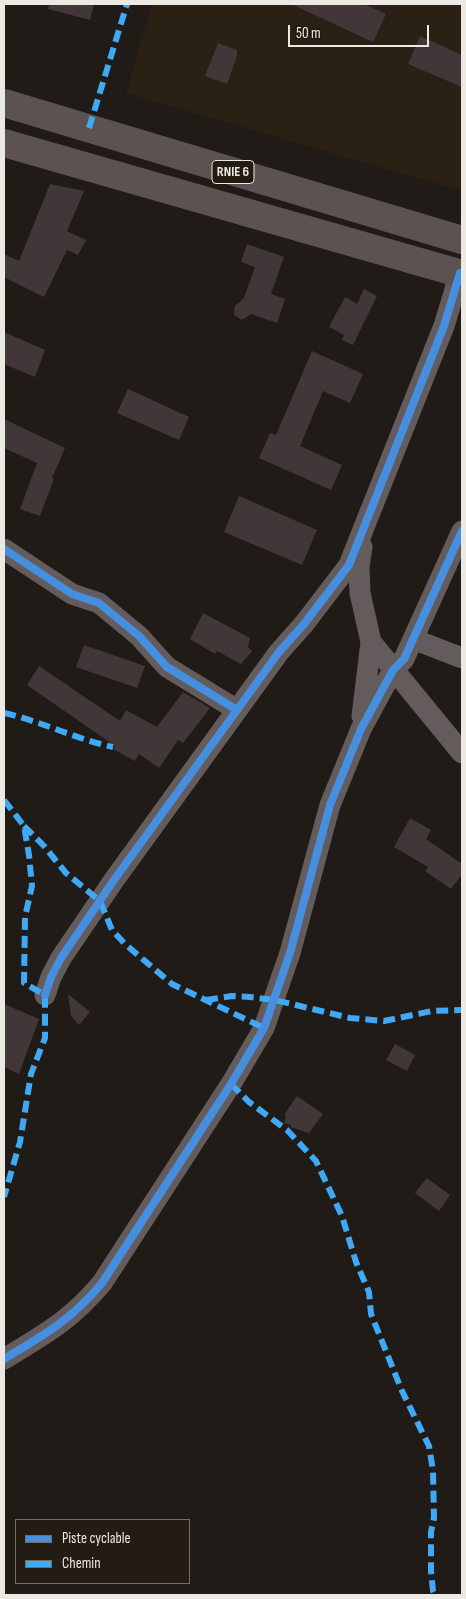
<!DOCTYPE html>
<html>
<head>
<meta charset="utf-8">
<style>
  body { margin:0 }
  #map { position:relative; width:466px; height:1599px; overflow:hidden; background:#201b16; font-family:"Sofia Sans Condensed",sans-serif }
  canvas { display:block }
  .frame { position:absolute; inset:0; border:5px solid #ece8e2; pointer-events:none }
  .legend { position:absolute; left:15px; top:1519px; width:175px; height:65px; box-sizing:border-box; background:#231c13; border:1px solid #736e66; margin:0; padding:6px 9px; list-style:none; font-size:15px; color:#ece8e2 }
  .legend li { display:flex; align-items:center; gap:10px; height:25px }
  .legend b { width:25px; border:1px solid #736e66 }
  .scale { position:absolute; left:288px; top:25px; width:141px; height:22px; box-sizing:border-box; border:2px solid #ece8e2; border-top:0; padding-left:6px; font-size:15px; line-height:18px; white-space:nowrap; color:#ece8e2; -webkit-text-stroke:4px #231c13; paint-order:stroke }
</style>
</head>
<body>
<div id="map">
<canvas width="466" height="1599"></canvas>
<div class="frame"></div>
<ul class="legend">
<li><b style="height:6px;background:#468fdf"></b>Piste cyclable</li>
<li><b style="height:6px;background:#3fa9f5"></b>Chemin</li>
</ul>
<div class="scale">50 m</div>
</div>
<script>
const g = document.querySelector('canvas').getContext('2d');
g.lineJoin = 'round';
function fillPath(path, color) {
  g.fillStyle = color;
  g.fill(path, 'evenodd');
}
function strokePath(path, color, width, dash) {
  g.strokeStyle = color;
  g.lineWidth = width;
  g.lineCap = dash ? 'butt' : 'round';
  g.setLineDash(dash || []);
  g.stroke(path);
}
function label(font, color, halo, rows, align = 'center') {
  g.font = font + ' "Sofia Sans Condensed",sans-serif';
  g.lineWidth = 5;
  g.setLineDash([]);
  g.textBaseline = 'middle';
  g.strokeStyle = halo;
  g.fillStyle = color;
  for (const [text, x, y, turn = 0] of rows) {
    g.save();
    g.translate(x, y);
    g.rotate((+turn || 0) * Math.PI / 180);
    g.textAlign = isNaN(turn) ? turn : align;
    if (halo) g.strokeText(text, 0, 0);
    g.fillText(text, 0, 0);
    g.restore();
  }
}
fillPath(new Path2D(`
  M152,4H462V191L126,93Z`), '#2a2114');
fillPath(new Path2D(`
  M49,4H94L90,20L48,9Z
  M291,4H364L386,14L373,42Z
  M420,36L462,55V87L408,64Z
  M218,43L237,50V56L227,84L205,76Z
  M50,184L84,191L67,231L86,240L78,255L67,250L44,297L4,277V254L19,261Z
  M247,244L284,257L271,294L285,299L277,323L251,314L242,320L234,315L235,306L244,298L255,267L241,262Z
  M364,289L377,296L353,345L342,340L344,335L329,327L345,297L357,304Z
  M4,332L45,350L35,377L4,364Z
  M312,351L363,374L350,403L323,391L300,446L342,465L331,490L259,458L270,433L276,435Z
  M128,389L189,417L179,440L117,413Z
  M4,419L65,448L52,478L54,479L40,516L20,509L37,463L4,448Z
  M239,496L317,530L302,565L224,532Z
  M203,613L250,638L248,647L252,651L241,664L217,651L215,654L190,639Z
  M84,645L145,666L137,688L76,667Z
  M39,666L120,721L126,710L157,727L183,692L210,708L183,743L178,740L159,768L139,754L135,761L113,749L115,746L27,685Z
  M410,818L431,830L426,839L462,864V874L451,889L425,871L428,867L394,847Z
  M68,994L90,1012L79,1025L71,1016Z
  M4,1004L39,1019L19,1074L4,1067Z
  M395,1044L415,1055L407,1071L386,1060Z
  M297,1096L323,1114L309,1133L290,1127L291,1125L284,1123L286,1116L284,1115Z
  M427,1178L450,1195L439,1211L415,1193Z`), '#423738');
strokePath(new Path2D(`
  M362,547L359,567L360,593L371,642L462,753
  M4,549L72,594L99,603L139,636L167,667L237,710
  M413,639L462,658
  M362,716L371,642
  M45,995L51,977L61,958L114,880L279,652L304,624L349,565L444,326L460,273
  M4,1359C45,1334 70,1321 102,1283L231,1084L264,1028L290,953L330,805L361,729L393,670L404,659L462,531`), '#635b5c', 21);
strokePath(new Path2D(`
  M4,103L462,240
  M4,143L462,274`), '#5c5251', 28);
strokePath(new Path2D(`
  M89,128L127,4
  M4,713C41,721 75,739 113,747
  M4,800L24,826L29,855L32,886L25,917L24,983L45,995V1038L31,1074L20,1142L4,1197
  M24,826L44,846L66,873L100,901L112,930L125,944L172,984L264,1028
  M206,1000L232,996L250,997L275,1000L350,1018L384,1021L432,1011L462,1010
  M231,1084L249,1102L287,1130L316,1161L342,1216L356,1262L369,1292L371,1314L402,1391L429,1446L433,1471L434,1518L431,1532V1571L433,1591L435,1595`), '#3fa9f5', 6, [12, 6]);
strokePath(new Path2D(`
  M4,549L72,594L99,603L139,636L167,667L237,710
  M45,995L51,977L61,958L114,880L279,652L304,624L349,565L444,326L460,273
  M4,1359C45,1334 70,1321 102,1283L231,1084L264,1028L290,953L330,805L361,729L393,670L404,659L462,531`), '#468fdf', 8);
for (const [x, y, w] of [
  [233,172,42]
]) {
  const box = new Path2D();
  box.roundRect(x - w / 2, y - 11.5, w, 23, 4);
  g.fillStyle = '#231c13';
  g.fill(box);
  strokePath(box, '#ece8e2', 1);
}
label('bold 14px', '#ece8e2', null, [
  ["RNIE 6",233,172]
]);
</script>
</body>
</html>
